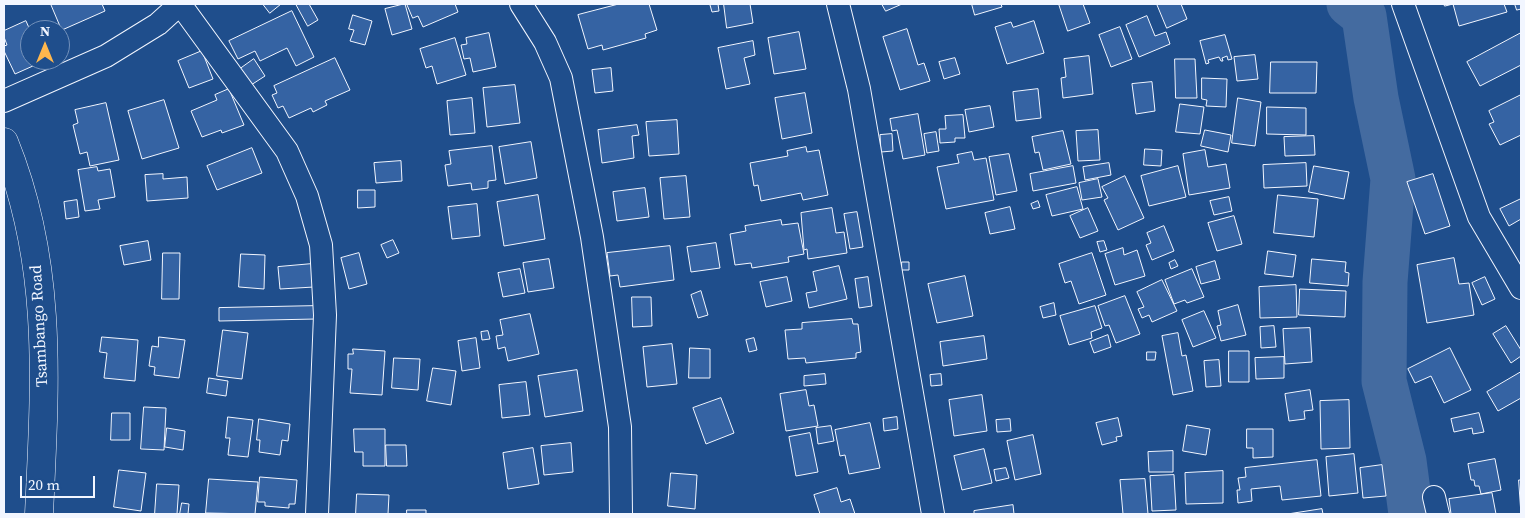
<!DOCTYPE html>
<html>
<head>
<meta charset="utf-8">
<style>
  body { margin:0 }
  #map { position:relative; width:1525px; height:518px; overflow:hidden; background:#1f4e8c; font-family:"Source Serif 4",serif }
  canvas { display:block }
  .frame { position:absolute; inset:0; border:5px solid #f2f6ff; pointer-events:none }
  .north { position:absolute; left:20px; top:20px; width:50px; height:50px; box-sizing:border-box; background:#1f4e8c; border:1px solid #7391ba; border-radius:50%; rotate:0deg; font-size:14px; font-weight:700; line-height:20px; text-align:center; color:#f2f6ff }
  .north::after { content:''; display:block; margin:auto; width:18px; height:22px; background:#ffb74d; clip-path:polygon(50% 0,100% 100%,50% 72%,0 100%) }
  .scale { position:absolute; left:20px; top:476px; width:75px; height:22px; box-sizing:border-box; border:2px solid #f2f6ff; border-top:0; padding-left:6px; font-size:15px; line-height:18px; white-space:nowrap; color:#f2f6ff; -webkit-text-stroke:4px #1f4e8c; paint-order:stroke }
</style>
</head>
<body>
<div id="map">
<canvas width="1525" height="518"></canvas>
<div class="frame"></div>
<div class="north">N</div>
<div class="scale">20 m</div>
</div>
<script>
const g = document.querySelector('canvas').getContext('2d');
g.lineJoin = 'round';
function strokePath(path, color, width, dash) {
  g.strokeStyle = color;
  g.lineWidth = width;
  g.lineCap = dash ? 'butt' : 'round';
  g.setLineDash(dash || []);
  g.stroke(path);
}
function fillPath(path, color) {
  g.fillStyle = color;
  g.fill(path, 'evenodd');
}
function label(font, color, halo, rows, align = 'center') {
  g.font = font + ' "Source Serif 4",serif';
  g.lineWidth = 4;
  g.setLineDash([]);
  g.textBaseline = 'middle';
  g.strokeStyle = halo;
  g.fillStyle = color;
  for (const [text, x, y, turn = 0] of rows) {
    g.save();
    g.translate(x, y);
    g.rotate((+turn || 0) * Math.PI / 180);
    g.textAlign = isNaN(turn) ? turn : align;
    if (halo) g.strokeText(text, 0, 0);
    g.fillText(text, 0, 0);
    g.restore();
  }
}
strokePath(new Path2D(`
  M1349,4L1364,16L1376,98L1393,179L1385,282L1384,381L1404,461L1411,514`), '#446ba0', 45);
const building = new Path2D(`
  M51,4H102L105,11L62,30Z
  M263,4H281L270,13Z
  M296,4H309L318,20L308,26Z
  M405,4L412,29L392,35L385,9Z
  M407,4H455L458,12L423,27L418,16L413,18Z
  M619,4H649L657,30L645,34L646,38L603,50L602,45L588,49L578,15Z
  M718,4L719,11L712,12L710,5Z
  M724,4H750L753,23L727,28Z
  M882,4H902L886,11Z
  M972,4H1001L1002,7L975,15Z
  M1059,4H1083L1090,23L1068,31Z
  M1157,4H1181L1187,19L1167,28Z
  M1444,4H1504L1507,12L1459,26L1453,4L1445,6Z
  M1515,4H1521V9L1517,10Z
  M292,11L314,57L296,66L287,48L260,61L255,51L238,59L229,41Z
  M353,15L372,21L365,45L350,41L354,30L349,29Z
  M1147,16L1155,36L1166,32L1170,44L1139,57L1126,25Z
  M26,21L30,30V60L44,61L15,74L4,51V46L7,45L4,37V31Z
  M1034,21L1044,53L1007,64L995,27L1011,22L1013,27Z
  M1120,27L1132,59L1111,67L1099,35Z
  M907,29L918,65L924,63L930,81L900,90L883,37Z
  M799,32L806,69L774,74L768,38Z
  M489,33L496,67L473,72L470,58L464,59L461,45L467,44L466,38Z
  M1521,33V65L1480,86L1467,62Z
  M1225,35L1232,59L1228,60L1227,56L1222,58L1223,61H1221L1219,57L1208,60L1209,63L1206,64L1200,41Z
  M455,38L466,75L437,84L432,66L426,68L420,49Z
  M753,41L755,55L744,58L750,84L726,89L718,48Z
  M202,51L213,79L189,88L178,61Z
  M1255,55L1258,79L1237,81L1234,57Z
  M1089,56L1093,94L1063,98L1061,78L1066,77L1064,59Z
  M335,58L350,90L325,101L327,105L313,112L311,108L289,118L283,106L278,108L272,95L277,93L274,86Z
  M955,58L960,74L944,79L939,62Z
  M254,59L265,76L251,85L240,69Z
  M1175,59H1195L1197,98H1176Z
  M1271,62H1317L1316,93H1270Z
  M611,68L613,91L595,93L592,70Z
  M1202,78L1227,79L1226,107L1206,106L1207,100L1202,99Z
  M1152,82L1155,111L1136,114L1132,84Z
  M515,85L520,123L487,127L483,88Z
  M229,89L244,125L222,133L221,130L202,137L191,111L217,100L215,95Z
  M1038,89L1041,118L1016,121L1013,92Z
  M805,93L812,133L782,139L775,98Z
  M1521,95V135L1500,145L1489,124L1494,122L1489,111Z
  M472,98L475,133L450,135L447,101Z
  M1238,98L1261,102L1255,146L1232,143Z
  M164,100L179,148L142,159L128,111Z
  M106,103L119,160L90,166L87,152L80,154L73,125L78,123L75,110Z
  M1180,104L1204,107L1200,134L1176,132Z
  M990,106L994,127L969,132L965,110Z
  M1267,107L1306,108V135L1267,134Z
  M918,114L925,155L903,159L897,130L892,131L890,119Z
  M963,115L965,138H955V142L940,143L939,129H946L945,116Z
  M677,120L679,154L649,156L646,122Z
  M637,125L639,135L632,136L634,158L602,163L598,130Z
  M1098,130L1100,160L1078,161L1076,131Z
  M1205,130L1231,135L1228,152L1201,146Z
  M1063,131L1071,164L1043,170L1039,152L1035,153L1032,137Z
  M936,132L939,151L927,153L924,134Z
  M892,134L893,151L881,152L880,135Z
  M1314,136L1315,155L1285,156L1284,137Z
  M531,142L537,178L505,184L499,147Z
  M492,146L496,180L488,181V188L472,190L471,183L448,186L445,165L451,164L449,151Z
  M806,147L807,152L819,150L828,195L803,200L801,193L761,201L758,185L754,186L750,163L788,156L787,151Z
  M252,148L262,173L217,190L207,166Z
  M1145,149L1162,150L1161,166L1144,165Z
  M1205,150L1208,167L1226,164L1230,188L1189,195L1183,154Z
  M972,152L974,160L986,158L994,200L946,209L937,167L959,163L957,155Z
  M1009,154L1017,191L996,195L989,157Z
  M401,161L402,181L376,183L374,163Z
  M1109,163L1111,175L1085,180L1083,167Z
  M1306,163L1307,186L1264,188L1263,165Z
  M1073,166L1076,183L1033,191L1030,174Z
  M1178,166L1186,197L1149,206L1141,176Z
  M1314,166L1349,172L1344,199L1309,192Z
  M97,167L98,171L110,169L115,197L98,200L100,209L85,211L78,170Z
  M163,174V179L187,177L188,198L147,201L145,175Z
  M1433,174L1450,226L1425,234L1407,182Z
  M686,176L690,217L664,219L660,178Z
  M1125,176L1144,218L1118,230L1104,200L1108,198L1102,187Z
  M1098,179L1102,197L1082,200L1079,183Z
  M1077,187L1083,209L1052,216L1046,195Z
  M645,188L649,217L617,221L613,192Z
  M358,190H375V207L358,208Z
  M538,195L545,239L504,246L497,202Z
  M1278,195L1318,199L1314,237L1274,233Z
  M1229,197L1232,211L1214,215L1210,201Z
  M1521,199V219L1509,226L1500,209Z
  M77,200L79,217L66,219L64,202Z
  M1038,201L1040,207L1033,209L1031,204Z
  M477,204L480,236L452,239L448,207Z
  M1010,207L1015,229L990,234L985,213Z
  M832,208L836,233L844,232L847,253L808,259L807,249L804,250L801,213Z
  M1088,208L1098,231L1080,238L1070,216Z
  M857,212L863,247L850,249L844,214Z
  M1234,216L1242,244L1217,251L1208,223Z
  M781,220L782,225L798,223L804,254L788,257L789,262L752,268L751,263L735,265L730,234L746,231L745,226Z
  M1164,226L1174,251L1152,260L1146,245L1151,243L1147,233Z
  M393,240L399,253L387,258L381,245Z
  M148,241L151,260L124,265L120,246Z
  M1104,241L1107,250L1100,252L1097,242Z
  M716,243L720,268L691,272L687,247Z
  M670,246L674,280L620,287L618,275L610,276L607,253Z
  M1123,248L1124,255L1137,250L1145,276L1115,285L1105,254Z
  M1268,251L1296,255L1293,277L1265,274Z
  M163,253H180L179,299H162Z
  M359,253L367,284L349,289L341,258Z
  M1092,253L1106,295L1079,304L1071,281L1065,283L1059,264Z
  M241,254L265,255L264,289L239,287Z
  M1454,258L1459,284L1469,283L1474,315L1427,323L1417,265Z
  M549,259L554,288L528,292L523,263Z
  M1312,259L1346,262L1345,272L1349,273L1348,286L1310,283Z
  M1175,260L1178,266L1171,269L1169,263Z
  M1215,261L1220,279L1201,284L1196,267Z
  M902,262H909V270H902Z
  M312,264L314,287L280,289L278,267Z
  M839,266L847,299L809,308L806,293L817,291L813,272Z
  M520,269L525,293L503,297L498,273Z
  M1192,269L1204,297L1187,303L1185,300L1174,304L1165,280Z
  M965,276L973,316L937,323L928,284Z
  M787,277L792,301L766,307L760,282Z
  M868,277L872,306L859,308L855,279Z
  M1485,277L1495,299L1482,305L1472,283Z
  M1162,280L1177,311L1152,322L1149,315L1142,318L1138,309L1144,307L1137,292Z
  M1296,285L1297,317L1260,318L1259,287Z
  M1300,289L1346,291L1345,317L1299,315Z
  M701,291L708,315L698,318L691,295Z
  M1125,296L1140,334L1116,343L1109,325L1105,326L1098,306Z
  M632,297H651L652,326L633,327Z
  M1054,303L1056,315L1043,318L1040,307Z
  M1238,305L1246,335L1221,341L1217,326L1221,325L1218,311Z
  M316,306V319L219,321V308Z
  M1095,306L1102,328L1091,332L1092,338L1069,345L1060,316Z
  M1204,311L1216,338L1193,347L1182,320Z
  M530,314L539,354L508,361L505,347L498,349L496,336L503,335L500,320Z
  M852,319L853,324H858L861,352L856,353V358L806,363L805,358L788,359L785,330L802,329V323Z
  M1274,326L1276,347L1261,348L1260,327Z
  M1506,326L1521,350V356L1511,363L1493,334Z
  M1310,328L1312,362L1285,364L1283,329Z
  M223,330L248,333L242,379L217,376Z
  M488,331L490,339L482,340L481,332Z
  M1178,333L1182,356L1186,355L1193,391L1173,395L1162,336Z
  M1108,335L1111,347L1094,353L1090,342Z
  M984,336L987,359L943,366L940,342Z
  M102,337L138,340L135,381L104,378L107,353L100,352Z
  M159,337L185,340L179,378L154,375L155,367L149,366L152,346L158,347Z
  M476,338L480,368L462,371L458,341Z
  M754,338L757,350L749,352L746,340Z
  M672,344L677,384L647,387L643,347Z
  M690,348L710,349V378H689Z
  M1450,348L1471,390L1444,403L1431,376L1415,383L1408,369Z
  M353,349L385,351L382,395L350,393L352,369H348V354H353Z
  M1229,351H1249V382H1229Z
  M1147,352H1156L1155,360H1147Z
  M1284,357V378L1256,379L1255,358Z
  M394,358L420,359L418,390L392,388Z
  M1219,360L1221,386L1206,387L1204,361Z
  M433,368L456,371L451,405L427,401Z
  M577,370L583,411L545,417L538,376Z
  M1521,372V398L1498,411L1487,392Z
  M825,374L826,384L804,386V376Z
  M941,374L942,385L931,386L930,375Z
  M209,378L228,381L226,396L207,393Z
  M526,382L530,415L502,418L499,385Z
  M806,390L809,406L814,405L818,426L786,431L780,394Z
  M1310,390L1313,410L1304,411L1305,419L1289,421L1285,394Z
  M982,395L987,431L954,436L949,400Z
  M721,398L734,433L706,444L693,408Z
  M1349,400L1350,448L1321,449L1320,401Z
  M144,407L166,408L164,450L141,449Z
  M112,413H130V440H111Z
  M1479,413L1484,432L1473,434L1472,428L1454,432L1451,419Z
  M228,417L253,420L248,457L228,455L230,438H226Z
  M897,417L898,429L884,431L883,419Z
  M1118,418L1122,436L1116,437L1117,441L1102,445L1096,423Z
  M259,419L290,424L288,441L282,440L280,455L259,452L260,440H257Z
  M1010,419L1011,431L997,432L996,420Z
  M870,423L880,468L849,474L845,455L840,456L835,430Z
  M1187,425L1210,429L1206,455L1183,451Z
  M831,426L834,441L818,444L816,428Z
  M167,428L185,431L183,450L165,447Z
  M354,429H385V466H363V452H355Z
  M1247,429H1273V457L1253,458V448H1247Z
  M810,433L818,472L796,476L789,437Z
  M1033,435L1041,474L1015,480L1007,441Z
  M571,443L573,472L544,475L541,446Z
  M386,445H406L407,466H387Z
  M533,448L539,484L508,489L503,453Z
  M984,449L992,483L962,490L954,456Z
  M1173,451V472H1149L1148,452Z
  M1354,454L1358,493L1329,496L1326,457Z
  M1495,459L1501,490L1481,494L1479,486H1475L1474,480H1471L1468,464Z
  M1317,460L1321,496L1282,500L1280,486L1251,489L1252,501L1238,503L1237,490H1240L1238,478L1246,477L1245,468Z
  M1382,465L1386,496L1363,498L1360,468Z
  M1006,468L1009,478L996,481L994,470Z
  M119,470L146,473L141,511L114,507Z
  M1223,471V503L1186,504L1185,473Z
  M671,473L697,475L695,509L668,506Z
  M1174,475L1176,510L1152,511L1150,476Z
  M260,477L297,480L295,504H289V508L265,506V502H258Z
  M209,479L258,482L255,514L206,513Z
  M1145,479L1148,514H1123L1120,480Z
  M1519,480H1521V514Z
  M157,484L179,485L177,514H155Z
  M837,488L841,502L850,499L855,514H820L814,495Z
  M1492,493L1496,514H1451L1449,499Z
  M357,494L389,495L388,514H356Z
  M182,503L189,504L188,514H180Z
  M1013,505L1014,514H974V511Z
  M1322,509L1323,514H1288Z
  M407,510H426V514H407Z`);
fillPath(building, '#3563a3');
strokePath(building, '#f2f6ff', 1);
const minor = new Path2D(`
  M180,4L287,151L307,196L321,245L325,315L317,514
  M521,4L545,42L561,78L592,237L620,427L621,514
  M838,4L859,89L933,514
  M1403,4L1479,217L1521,288
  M4,101L106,56L158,24L180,4
  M1434,497L1438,514`);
const tertiary = new Path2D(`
  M4,142C54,265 45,385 39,514`);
strokePath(minor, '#f2f6ff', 24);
strokePath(tertiary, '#f2f6ff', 29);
strokePath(minor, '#1f4e8c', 22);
strokePath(tertiary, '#1f4e8c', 28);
label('16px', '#f2f6ff', '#1f4e8c', [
  ["Tsambango Road",40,326,-93]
]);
</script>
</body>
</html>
